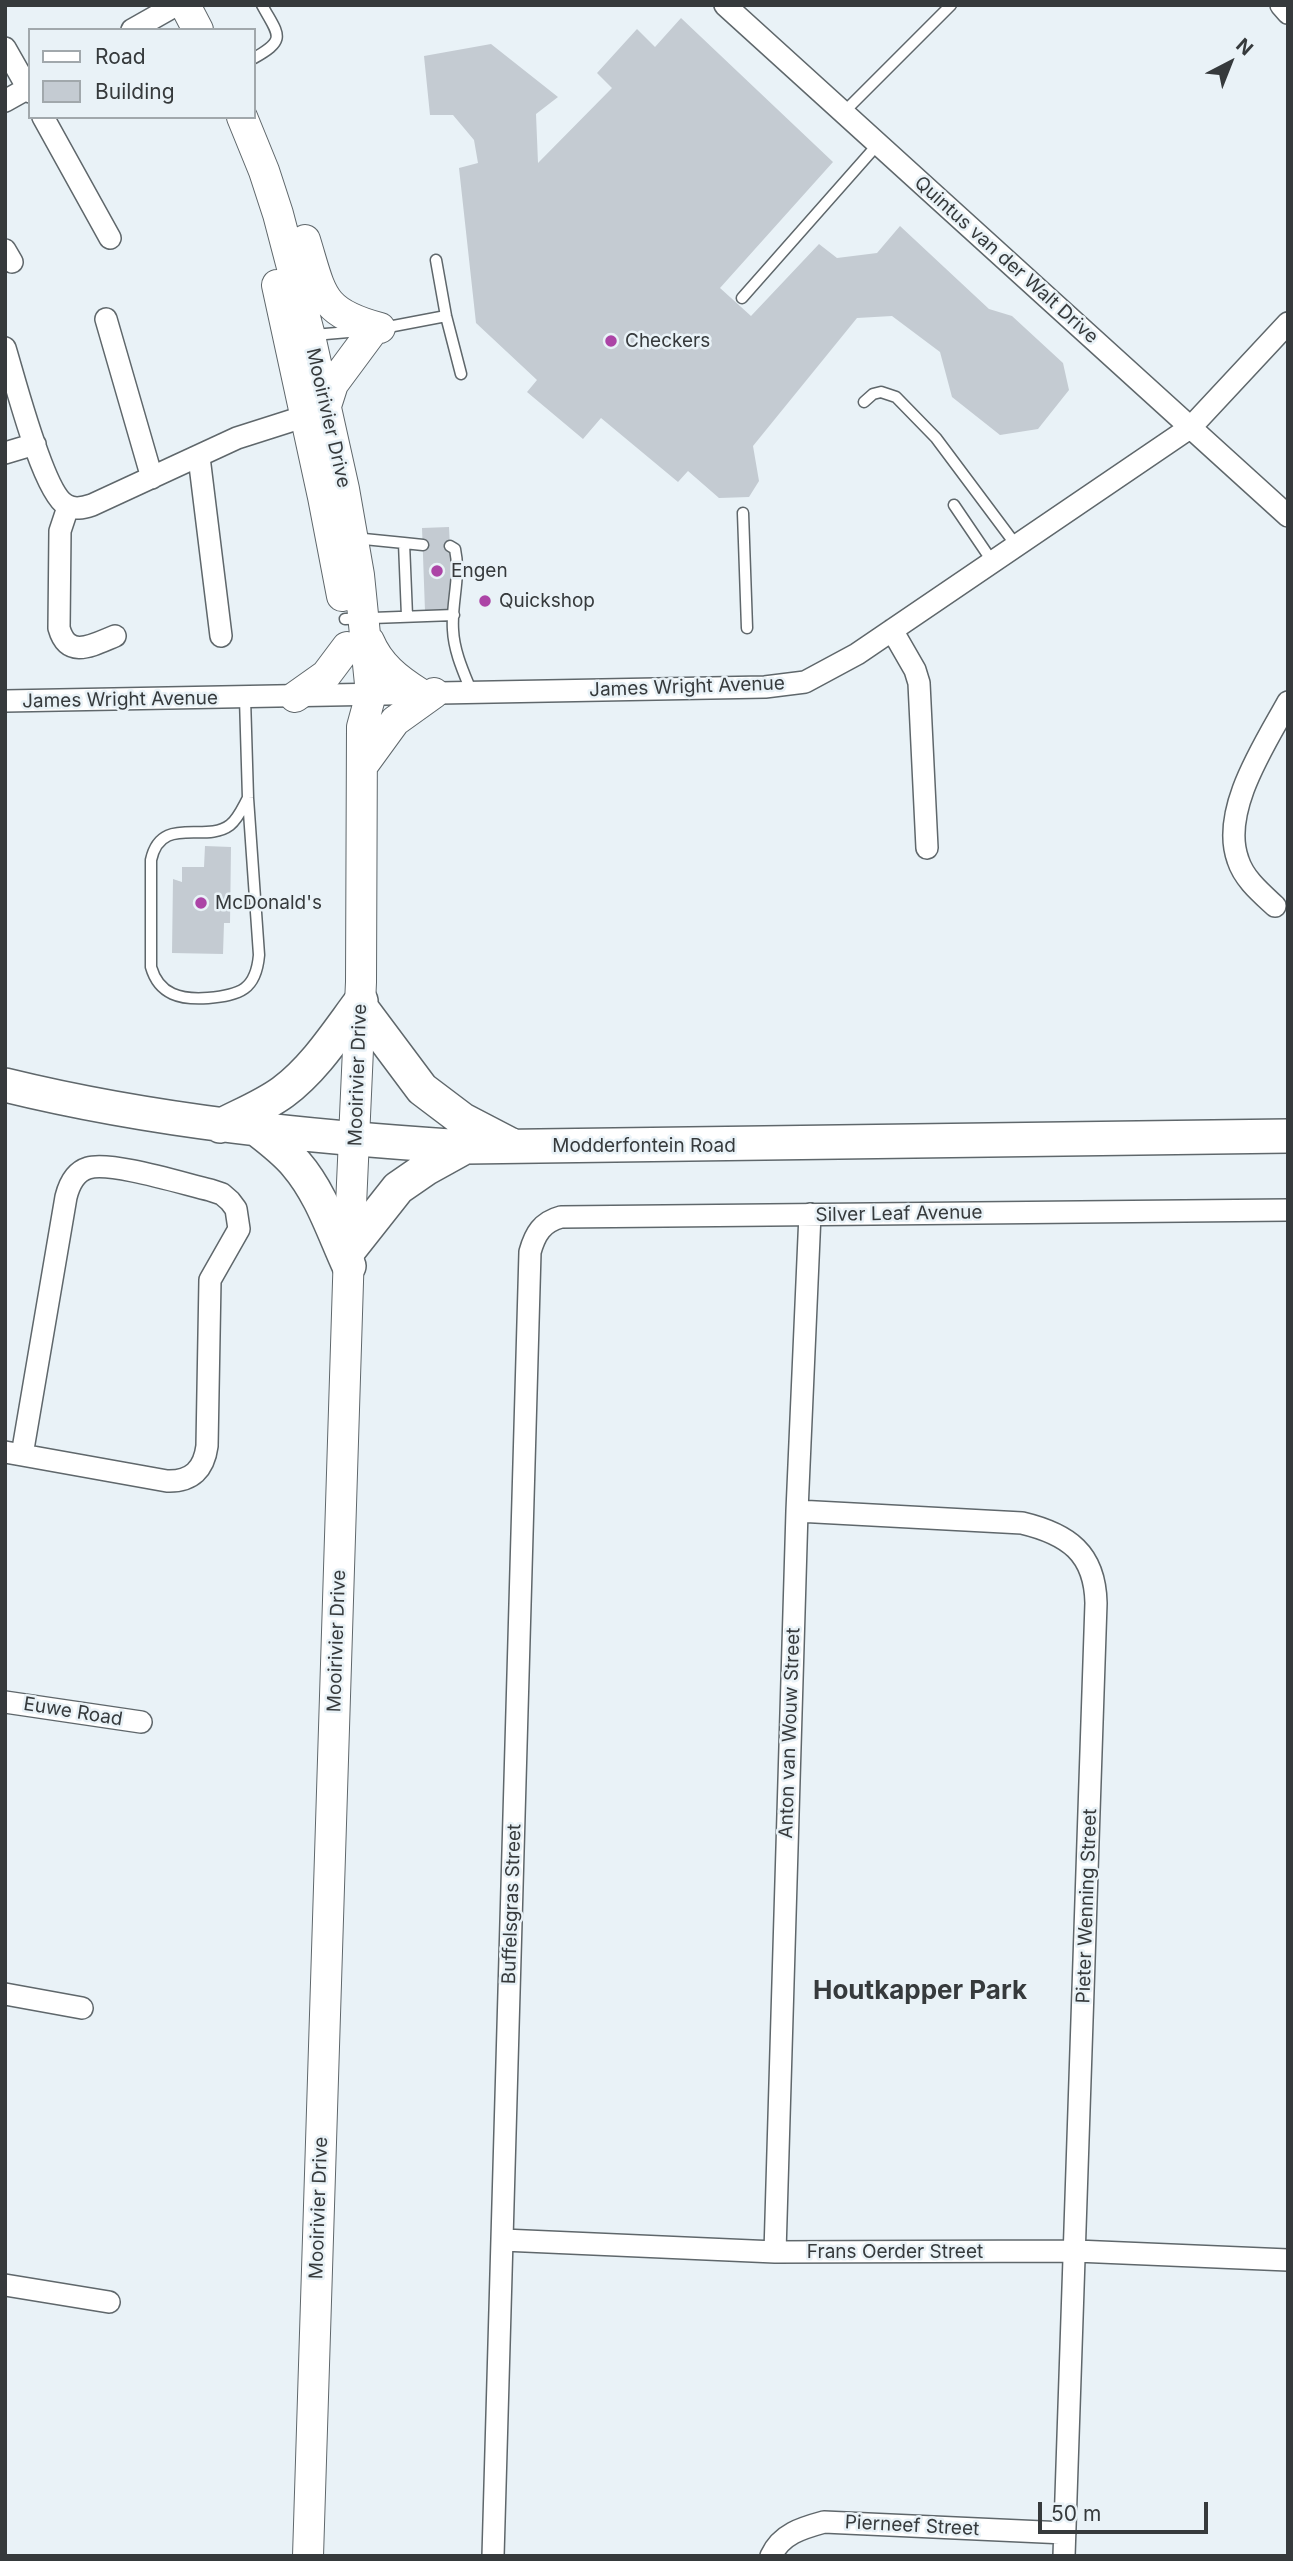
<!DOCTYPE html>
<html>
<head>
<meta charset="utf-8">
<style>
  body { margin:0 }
  #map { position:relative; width:1293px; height:2561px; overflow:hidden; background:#e9f2f7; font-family:Inter,sans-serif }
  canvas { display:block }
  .frame { position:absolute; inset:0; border:7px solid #363a3c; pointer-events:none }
  .legend { position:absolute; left:28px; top:28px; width:228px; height:91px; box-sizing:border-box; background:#e9f2f7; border:2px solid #a1a8ac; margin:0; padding:9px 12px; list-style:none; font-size:21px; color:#363a3c }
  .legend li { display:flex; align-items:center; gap:14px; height:35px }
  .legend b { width:35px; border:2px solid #a1a8ac }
  .north { position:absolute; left:1195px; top:28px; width:70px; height:70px; -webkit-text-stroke:5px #e9f2f7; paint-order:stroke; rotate:42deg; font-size:19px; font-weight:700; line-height:28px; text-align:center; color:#363a3c }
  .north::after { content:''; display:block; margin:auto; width:24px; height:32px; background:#363a3c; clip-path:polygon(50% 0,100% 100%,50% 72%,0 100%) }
  .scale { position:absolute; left:1038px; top:2502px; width:170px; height:32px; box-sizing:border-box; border:4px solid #363a3c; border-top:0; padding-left:9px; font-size:21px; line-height:24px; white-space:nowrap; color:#363a3c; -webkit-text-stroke:5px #e9f2f7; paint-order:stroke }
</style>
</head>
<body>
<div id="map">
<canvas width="1293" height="2561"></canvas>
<div class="frame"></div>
<ul class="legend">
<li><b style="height:9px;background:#fff"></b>Road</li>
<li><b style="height:19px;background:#c4cbd2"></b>Building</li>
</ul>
<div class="north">N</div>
<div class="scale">50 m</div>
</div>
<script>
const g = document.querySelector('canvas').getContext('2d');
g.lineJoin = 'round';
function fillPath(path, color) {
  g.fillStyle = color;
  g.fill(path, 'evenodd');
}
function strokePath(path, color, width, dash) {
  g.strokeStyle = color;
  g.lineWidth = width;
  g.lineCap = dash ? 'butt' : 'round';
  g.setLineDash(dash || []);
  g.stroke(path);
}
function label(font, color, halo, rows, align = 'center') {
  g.font = font + ' Inter,sans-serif';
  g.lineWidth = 5;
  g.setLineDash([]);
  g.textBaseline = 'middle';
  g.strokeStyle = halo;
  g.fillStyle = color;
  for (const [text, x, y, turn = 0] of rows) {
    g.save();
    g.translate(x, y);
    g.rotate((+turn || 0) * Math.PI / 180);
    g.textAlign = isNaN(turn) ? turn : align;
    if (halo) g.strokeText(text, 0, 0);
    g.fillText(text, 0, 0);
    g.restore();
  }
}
fillPath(new Path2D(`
  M681,18L833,162L720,288L751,316L819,244L837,258L877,253L900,226L989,309L1012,316L1063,363L1069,390L1038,429L1000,435L952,397L940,352L892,316L857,318L753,446L759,481L749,497L719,498L688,471L678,482L601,418L583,439L527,392L537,380L476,323L459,168L478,163L474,140L453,115H430L424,56L491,44L558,97L536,114L538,163L612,88L597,73L637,29L655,47Z
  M449,527L453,609L425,611L422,528Z
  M205,846L231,847L230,923H224L223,954L172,953L173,879L182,882V867H204Z`), '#c4cbd2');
const lane = new Path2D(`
  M254,58C288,39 278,35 262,5
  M843,113L951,5
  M436,260L446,316L461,374
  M742,298L878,144
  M383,328L446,316
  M314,335L360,331
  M864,402L873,394L881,392L896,397L936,438L1016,545
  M954,505L992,561
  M743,513L747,628
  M354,538L404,543L407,616
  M404,543L423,545
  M450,546L455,549C461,577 451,603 453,630C454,652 464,673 472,693
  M345,619L454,615
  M245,698L248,798L259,955C256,990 240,995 208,998C181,1000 159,995 151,967V860C161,814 205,844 230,825C238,819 243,807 248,798`);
const street = new Path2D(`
  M725,5L1288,516
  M1281,5L1288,13
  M132,30L176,5
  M5,48L30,92
  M5,101L30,87
  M43,117L110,238
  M5,250L12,262
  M106,319L152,478
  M5,348C14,377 43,492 66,505C74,510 83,508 92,505L237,438L306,416
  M5,453L35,444
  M199,457L221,636
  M68,507L60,531L59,628C68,660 93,645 115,636
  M892,630L915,670L919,683L927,848
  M5,701L765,687L805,682L857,654L1191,427L1288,323
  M1275,906C1261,893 1244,879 1238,860C1220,811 1265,744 1288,702
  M5,1452L22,1455L167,1481C192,1482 204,1469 207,1446L210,1280L239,1229L236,1209L230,1201L222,1194L210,1190C184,1184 111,1161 88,1168C75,1172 69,1185 66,1197L22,1455
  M797,1511L1022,1523C1068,1534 1095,1553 1096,1603L1064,2556
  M5,1702L141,1722
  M5,1994L82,2008
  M503,2240L775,2252L1076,2251L1288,2260
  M775,2252L797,1511L810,1214
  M5,2285L109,2302
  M493,2556L530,1252C535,1234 542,1222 561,1217L1288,1210
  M771,2556C781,2534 802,2528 824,2522L1065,2533`);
const secondary = new Path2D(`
  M185,5L198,30
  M242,117L264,171L278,214L310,336L344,489L359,575L371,694L362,727L361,982L349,1250L308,2556
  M305,240C322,295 320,312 380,328
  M277,285L323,497L342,596
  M325,409L333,384L373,330
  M369,641C379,665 397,679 419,693
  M295,697L326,675L347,647
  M363,765L395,721L434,693`);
const primary = new Path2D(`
  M360,1006L422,1089L463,1120L511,1145
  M5,1085C156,1122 310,1137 465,1147L1288,1136
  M220,1126C241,1115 264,1106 283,1092C315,1068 337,1033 361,1001
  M259,1131C272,1141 285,1151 296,1164C321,1193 333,1231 349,1266
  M349,1250L398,1188L427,1168L465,1147`);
strokePath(lane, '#5f676b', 13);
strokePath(street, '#5f676b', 24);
strokePath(secondary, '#5f676b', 32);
strokePath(primary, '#5f676b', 36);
strokePath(lane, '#fff', 10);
strokePath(street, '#fff', 21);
strokePath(secondary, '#fff', 30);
strokePath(primary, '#fff', 33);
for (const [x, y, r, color] of [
  [611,341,7,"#ac44a6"],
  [437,571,7,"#ac44a6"],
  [485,601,7,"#ac44a6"],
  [201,903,7,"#ac44a6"]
]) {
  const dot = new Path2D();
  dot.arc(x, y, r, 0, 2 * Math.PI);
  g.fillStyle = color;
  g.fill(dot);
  strokePath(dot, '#e9f2f7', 2.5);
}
label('19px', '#363a3c', '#e9f2f7', [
  ["Quintus van der Walt Drive",1006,260,42],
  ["Mooirivier Drive",328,418,77],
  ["James Wright Avenue",687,687,-2],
  ["James Wright Avenue",120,700,-1],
  ["Mooirivier Drive",358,1075,-88],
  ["Modderfontein Road",644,1146],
  ["Silver Leaf Avenue",899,1214,-1],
  ["Mooirivier Drive",337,1641,-88],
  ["Euwe Road",73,1712,9],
  ["Anton van Wouw Street",790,1733,-88],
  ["Buffelsgras Street",512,1904,-88],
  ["Pieter Wenning Street",1087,1906,-88],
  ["Mooirivier Drive",319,2208,-88],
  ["Frans Oerder Street",895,2252],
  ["Pierneef Street",912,2526,3]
]);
label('19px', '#363a3c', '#e9f2f7', [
  ["Checkers",625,341],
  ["Engen",451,571],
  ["Quickshop",499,601],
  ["McDonald's",215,903]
], 'left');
label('bold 26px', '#363a3c', '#e9f2f7', [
  ["Houtkapper Park",920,1991]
]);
</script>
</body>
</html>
